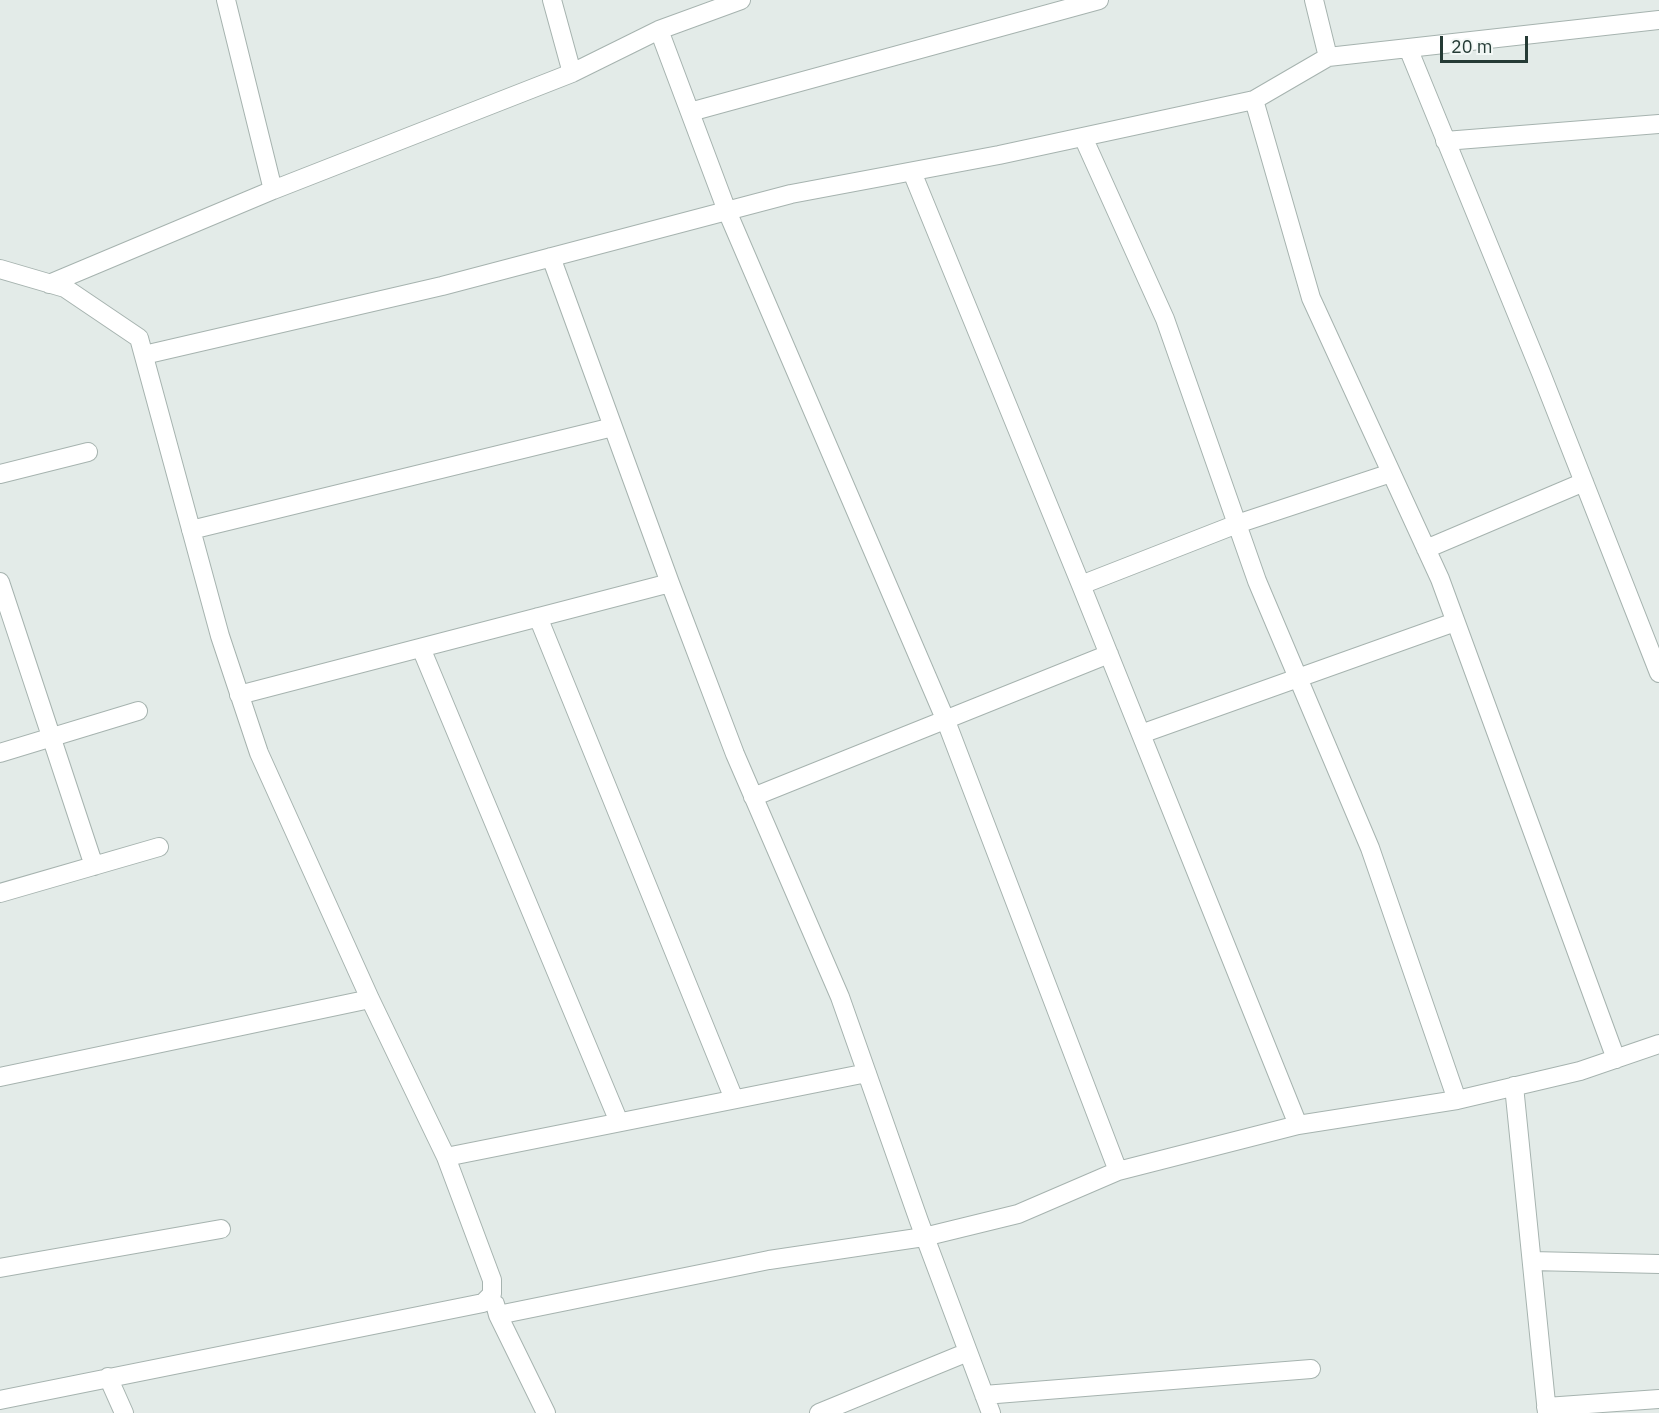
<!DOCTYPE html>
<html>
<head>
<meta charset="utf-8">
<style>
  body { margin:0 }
  #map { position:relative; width:1659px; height:1413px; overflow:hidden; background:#e3ebe8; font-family:"IBM Plex Sans",sans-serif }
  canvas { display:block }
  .scale { position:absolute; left:1440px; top:36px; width:88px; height:27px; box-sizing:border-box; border:3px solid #253b35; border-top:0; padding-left:8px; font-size:18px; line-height:21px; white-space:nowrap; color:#253b35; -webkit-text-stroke:4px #f3f8f6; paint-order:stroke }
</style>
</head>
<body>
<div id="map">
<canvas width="1659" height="1413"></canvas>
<div class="scale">20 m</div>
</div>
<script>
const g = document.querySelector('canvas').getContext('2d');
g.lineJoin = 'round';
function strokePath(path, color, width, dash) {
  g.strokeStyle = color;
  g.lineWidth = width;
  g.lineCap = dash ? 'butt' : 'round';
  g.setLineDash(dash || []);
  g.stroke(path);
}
const minor = new Path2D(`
  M226,0L273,190
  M1314,0L1328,57L1659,20
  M659,30L727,211L946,721L1118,1171
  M1408,48L1541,373L1659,673
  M572,73L659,30L741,0
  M1254,100L1311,298L1440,579L1616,1059
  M690,112L1099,0
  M1083,137L1165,319L1257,581L1370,848L1457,1100
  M1445,141L1659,124
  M912,172L1081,585L1298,1125
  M551,257L670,583L735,754L840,997L919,1221L991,1413
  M0,269L65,288L139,338L220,636L259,753L370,999L446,1157L492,1280V1294L483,1303L0,1400
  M49,284L273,190L572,73L552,0
  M144,355L442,286L791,194L999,155L1254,100L1328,57
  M0,474L88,452
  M191,530L613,427
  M1426,549L1584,482
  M0,582L94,866
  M1081,585L1237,524L1391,473
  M538,617L734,1099
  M421,648L619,1122
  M239,695L670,583
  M1141,734L1455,622
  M0,753L138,711
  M753,797L1109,654
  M0,893L159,847
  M0,1077L370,999
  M1514,1086L1547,1413
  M446,1157L867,1073
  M1532,1261L1659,1264
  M0,1268L221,1229
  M495,1304L498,1315L546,1413
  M498,1315L769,1260L924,1237L1018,1214L1118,1171L1298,1125L1457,1100L1580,1071L1659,1044
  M108,1377L124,1413
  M984,1395L1311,1369
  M1546,1407L1659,1399
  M819,1413L968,1352`);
strokePath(minor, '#a6b3af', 20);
strokePath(minor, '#fff', 18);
</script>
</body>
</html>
